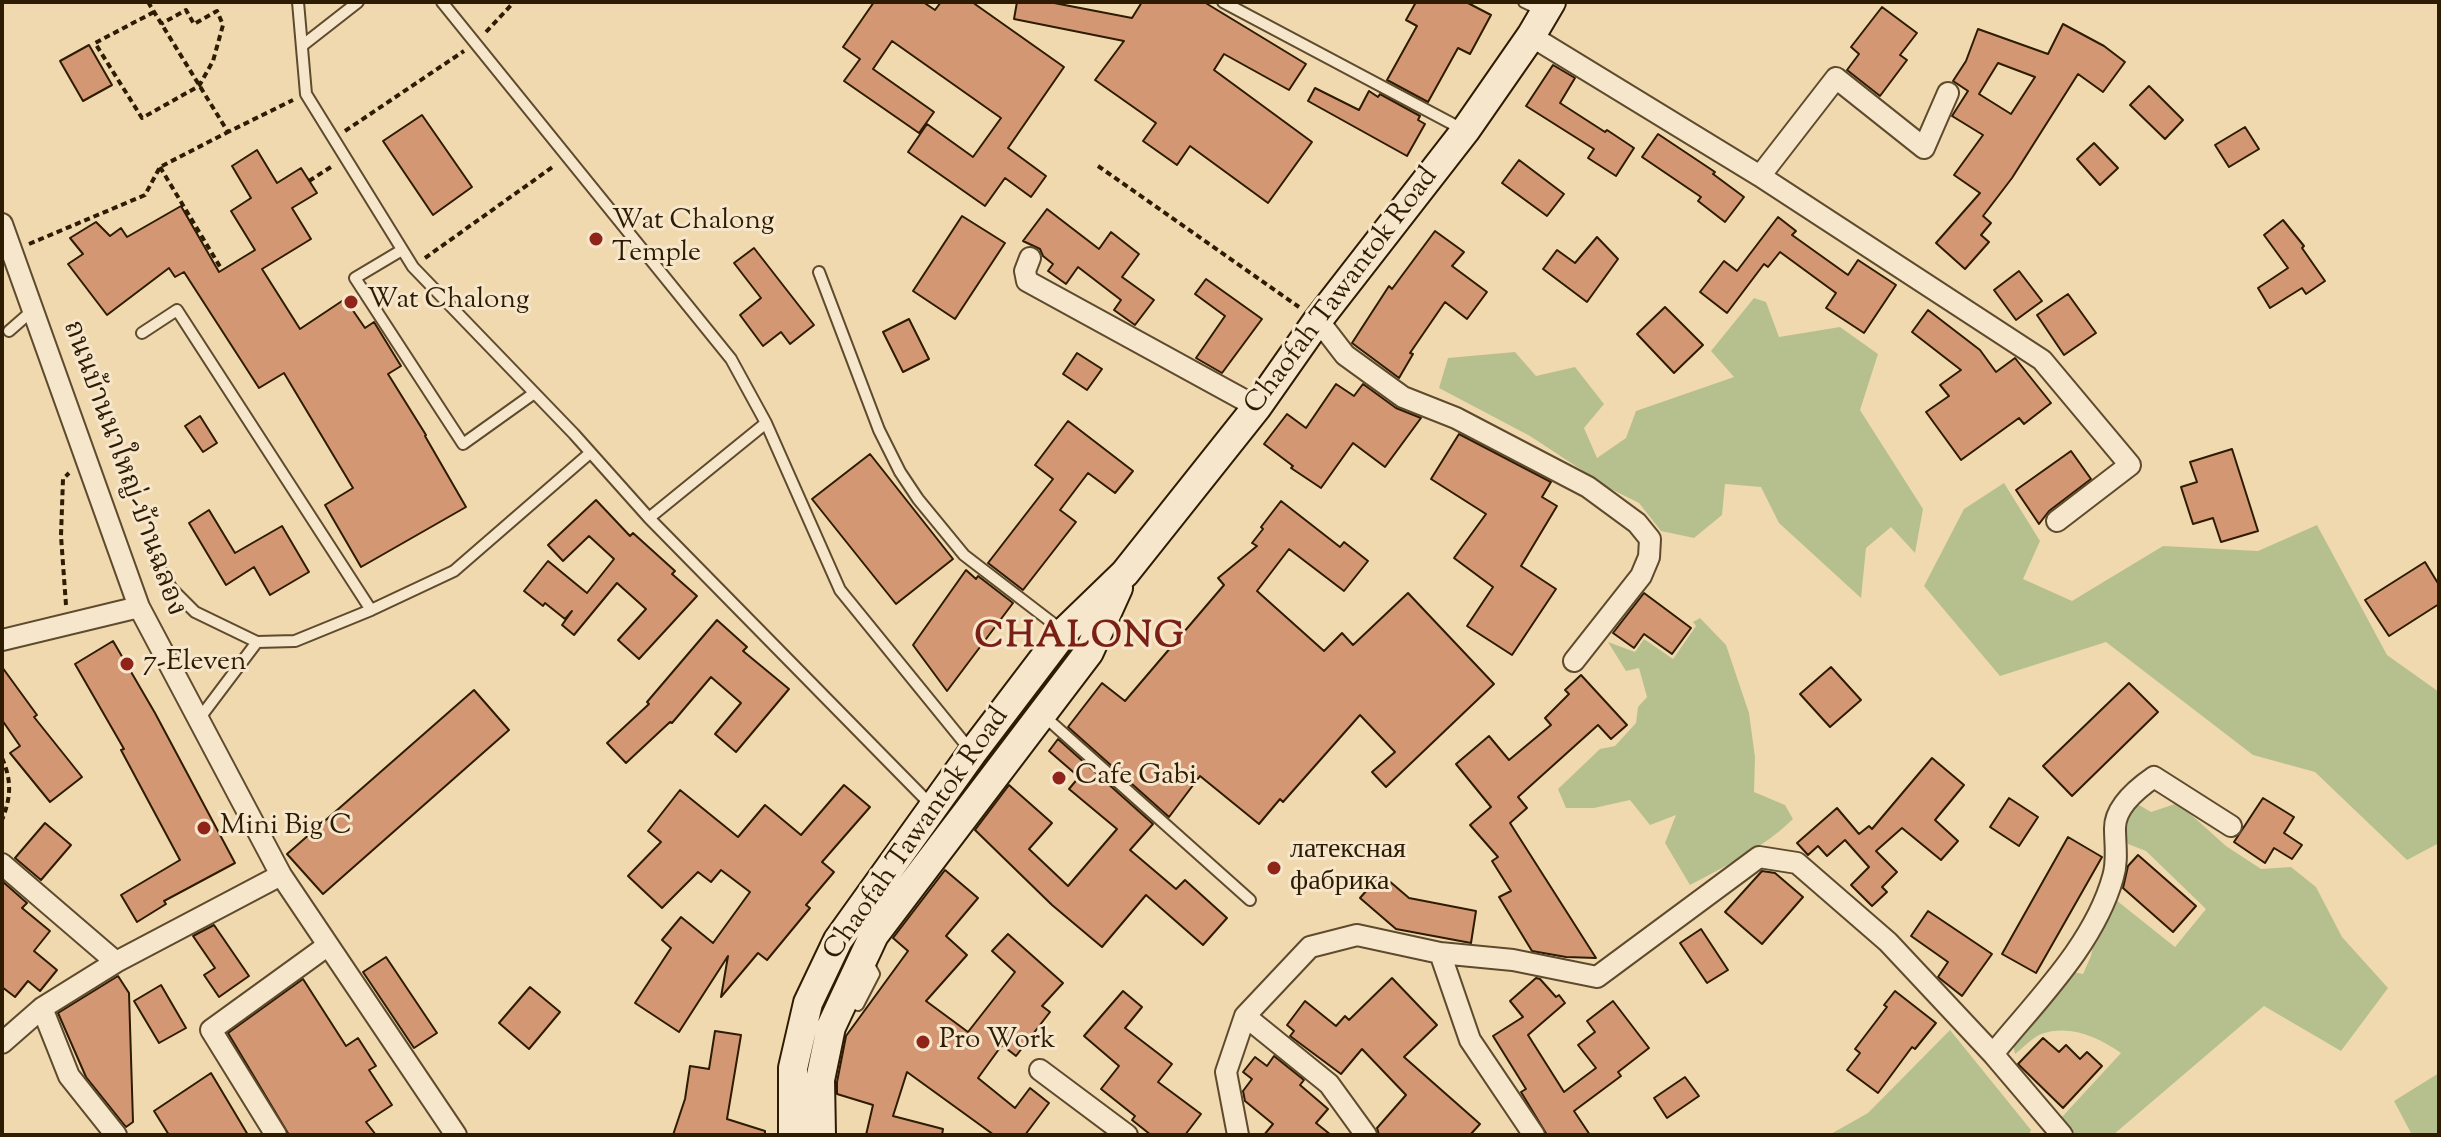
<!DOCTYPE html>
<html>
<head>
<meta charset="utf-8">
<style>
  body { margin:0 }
  #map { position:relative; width:2441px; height:1137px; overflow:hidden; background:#f1d9af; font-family:"Sorts Mill Goudy",serif }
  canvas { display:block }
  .frame { position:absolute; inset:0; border:4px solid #2d1b02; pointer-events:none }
</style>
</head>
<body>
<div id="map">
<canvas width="2441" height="1137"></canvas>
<div class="frame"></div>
</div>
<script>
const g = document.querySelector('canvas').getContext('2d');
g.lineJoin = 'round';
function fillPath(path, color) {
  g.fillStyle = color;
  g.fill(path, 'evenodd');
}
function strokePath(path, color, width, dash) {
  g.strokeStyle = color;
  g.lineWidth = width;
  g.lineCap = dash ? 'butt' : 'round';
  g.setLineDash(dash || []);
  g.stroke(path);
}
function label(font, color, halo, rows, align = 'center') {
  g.font = font + ' "Sorts Mill Goudy","Noto Serif Thai",serif';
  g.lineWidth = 6;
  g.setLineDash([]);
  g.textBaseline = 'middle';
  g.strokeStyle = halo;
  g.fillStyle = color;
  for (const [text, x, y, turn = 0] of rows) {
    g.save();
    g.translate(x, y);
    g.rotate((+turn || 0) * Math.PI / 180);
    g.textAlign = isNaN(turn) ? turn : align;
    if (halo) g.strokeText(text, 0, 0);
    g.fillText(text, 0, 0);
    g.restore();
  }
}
fillPath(new Path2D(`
  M1754,298L1766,302L1779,337L1840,327L1878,354L1860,410L1923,509L1915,553L1891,527L1866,548L1861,598L1779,523L1761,487L1725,484L1722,515L1694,538L1661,531L1639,503L1609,488L1530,436L1439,388L1448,358L1515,352L1536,376L1575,367L1604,404L1584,428L1597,458L1626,438L1636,411L1734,377L1711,351Z
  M2004,483L2040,541L2023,579L2072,601L2163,546L2258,551L2317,525L2387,655L2439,692V843L2407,860L2315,772L2253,755L2106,642L2000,676L1924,586L1964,509Z
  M1700,618L1726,645L1749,713L1755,757L1754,792L1785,805L1793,819C1763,848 1726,866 1690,885L1665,843L1676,815L1650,825L1630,800L1594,808H1566L1558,789L1600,749L1615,746L1636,723L1638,707L1647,697L1639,668L1626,671L1608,642L1635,652L1644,639L1673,659L1696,626L1693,622Z
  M2134,802L2151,812L2178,803L2226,846L2261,869L2291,867L2316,887L2342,937L2388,988L2341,1051L2264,1006L2113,1135L2075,1134L2062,1117L2121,1053C2098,1037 2070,1024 2041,1034C2032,1038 2023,1048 2015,1054L2013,1044L2069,971L2083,974L2091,956L2096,934L2116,900L2175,947L2206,909L2146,851L2128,844L2123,828Z
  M1950,1030L2031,1130L2029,1135H1829L1868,1113Z
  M2439,1073V1135H2412L2394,1101Z`), '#b6c08e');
const building = new Path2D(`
  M874,2H923L935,10L941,2H972L1064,67L1008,148L1046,176L1031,197L1005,178L985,206L908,152L927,124L973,157L1001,118L892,41L873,69L934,112L919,133L844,81L860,59L843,47Z
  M1017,2H1049L1132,18L1142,2H1204L1306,64L1289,90L1224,54L1214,70L1312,142L1268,203L1190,146L1177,165L1143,141L1156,123L1095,80L1124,41L1014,19Z
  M1416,2H1466L1491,15L1470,54L1458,48L1428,102L1387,80L1417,26L1406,20Z
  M1882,7L1917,33L1900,55L1907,60L1880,96L1847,70L1859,54L1851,47Z
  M2063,24L2104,46L2125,62L2103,92L2078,74L2012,178L1983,216L1991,223L1981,235L1989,242L1965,269L1936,243L1980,193L1954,175L1983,135L1952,116L1968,91L1953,81L1966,61L1978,29L2048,54ZM1998,63L2035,77L2011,114L1979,94Z
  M89,45L112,85L83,101L60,61Z
  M1553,65L1575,78L1560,103L1605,132L1607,130L1634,148L1616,176L1588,158L1594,149L1526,106Z
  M2149,86L2183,120L2165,139L2130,105Z
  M1315,88L1359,110L1369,91L1378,97L1380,94L1420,116L1418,120L1425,124L1407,156L1308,101Z
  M422,115L472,187L433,215L383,141Z
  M2245,127L2259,149L2229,167L2215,145Z
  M1658,134L1715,172L1713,174L1744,197L1725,222L1698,201L1701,197L1642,157Z
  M2094,143L2118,168L2100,185L2077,159Z
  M257,150L277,183L301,168L317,193L292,208L311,239L262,269L300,329L345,299L365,328L374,322L401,366L388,374L426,435L425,436L466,507L361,567L325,505L353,488L284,373L259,388L184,272L175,277L169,268L107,315L68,264L83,254L70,238L96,222L110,236L121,228L127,237L181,206L219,272L255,250L231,211L251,198L232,166Z
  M1519,160L1564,194L1547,216L1502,183Z
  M1047,209L1099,249L1111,232L1139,254L1122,277L1154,300L1135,325L1114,310L1121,300L1078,267L1066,284L1048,271L1053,264L1043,256L1040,249L1023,241Z
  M962,216L1005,243L955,319L913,291Z
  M1778,217L1796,231L1792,235L1848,275L1858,260L1896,285L1864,333L1826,308L1836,293L1780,252L1768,267L1764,264L1727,313L1700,292L1724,261L1737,271Z
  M2283,220L2304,246L2302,248L2325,281L2306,294L2302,288L2270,308L2258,288L2288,268L2264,235Z
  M1435,231L1464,252L1452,266L1487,292L1467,319L1445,302L1410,353L1413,354L1399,378L1352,343L1389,286L1392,289Z
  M1597,237L1618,259L1587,302L1543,269L1557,250L1575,263Z
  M754,248L814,325L790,344L781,332L763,346L740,315L761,298L734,263Z
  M2019,271L2042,301L2016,320L1994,290Z
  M1206,279L1262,319L1222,373L1196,358L1225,316L1195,294Z
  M2068,294L2096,333L2064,355L2037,315Z
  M1665,307L1703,345L1674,373L1637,334Z
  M1928,310L1980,350L1996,372L2015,358L2051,403L2024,424L2019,418L1961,460L1926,412L1949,396L1940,385L1961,370L1912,332Z
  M909,319L929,359L903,372L883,332Z
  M1077,353L1102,369L1087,390L1063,374Z
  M1336,384L1354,396L1363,384L1396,408L1421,418L1385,467L1353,443L1321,488L1291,468L1293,466L1264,444L1287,414L1306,428Z
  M200,416L217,443L203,452L185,426Z
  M1068,421L1133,471L1115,493L1088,473L1060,510L1076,522L1023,590L988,563L1053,479L1035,465Z
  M1459,434L1551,482L1542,497L1557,506L1521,566L1556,589L1512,655L1467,626L1493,587L1454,558L1486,514L1431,479Z
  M2232,449L2258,531L2221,542L2213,518L2193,524L2181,487L2197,482L2190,462Z
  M2071,451L2091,479L2049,511L2039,524L2016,490Z
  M870,454L953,559L896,604L812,499Z
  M596,500L630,536L633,533L675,571L672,574L697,596L639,659L618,640L646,609L617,583L574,635L562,625L572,611L565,619L545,603L543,606L524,591L548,561L587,593L614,559L589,536L563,561L548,545Z
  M1281,501L1340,547L1344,542L1368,561L1344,591L1289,549L1257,591L1324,651L1342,633L1353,645L1408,593L1494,684L1386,787L1372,772L1395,752L1360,715L1283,802L1280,799L1259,824L1200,776L1169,817L1068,727L1102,683L1125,701L1224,585L1218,578L1257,546L1252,543L1263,529L1261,527Z
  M209,510L235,553L282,526L309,572L270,595L254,567L226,585L189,523Z
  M2425,562L2439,585V604L2389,636L2365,600Z
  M966,570L976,579L978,576L1013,603L947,691L913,645Z
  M1644,593L1691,628L1672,654L1644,634L1634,648L1613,633Z
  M717,620L747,647L743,651L789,689L736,752L715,734L741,703L711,677L672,723L670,722L626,763L607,743L649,704L647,702Z
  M113,641L155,713L235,863L164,901L166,904L137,922L121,895L180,860L121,750L124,749L75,664Z
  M2,667L37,715L34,717L82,777L50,802L10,753L20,746L2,720Z
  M1831,667L1861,700L1830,727L1800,694Z
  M1581,675L1627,725L1611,739L1598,725L1518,797L1527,808L1510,823L1596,958L1566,957L1532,951L1499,897L1511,891L1492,861L1498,857L1470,825L1491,807L1456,764L1489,736L1509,760L1551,725L1545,718L1569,694L1565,690Z
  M2129,683L2158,712L2072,796L2043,766Z
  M474,690L509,730L323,894L287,854Z
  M1058,739L1153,824L1130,850L1176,889L1185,880L1227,918L1203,945L1146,895L1102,947L1052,905L975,830L1009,785L1052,823L1029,849L1068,886L1117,829L1069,789L1079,777L1049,751Z
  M1932,758L1964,785L1935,820L1958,841L1941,860L1902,828L1876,851L1897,872L1882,887L1887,892L1872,906L1851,885L1869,867L1845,840L1827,856L1818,846L1808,855L1797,843L1837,808L1859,834L1869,826L1872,829Z
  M844,785L870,807L822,862L834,872L806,905L810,908L767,960L758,953L721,997L728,956L679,1032L635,1003L671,948L662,940L681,917L713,943L750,892L721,870L711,882L698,872L662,908L628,876L661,842L648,831L680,790L738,837L765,805L801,835Z
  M2009,798L2038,817L2019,846L1990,827Z
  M2263,798L2294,817L2284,833L2302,845L2292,859L2274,848L2265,863L2234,842Z
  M45,823L71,845L41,880L15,858Z
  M2068,837L2102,857L2036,973L2002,954Z
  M2138,855L2196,906L2173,932L2123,888L2128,866Z
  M945,870L978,898L946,936L967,955L926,1001L968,1032L1015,972L992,951L1008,934L1063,983L1042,1006L1050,1012L1016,1056L1002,1045L978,1078L1015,1108L1030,1088L1049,1103L1025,1135H994L907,1072L893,1116L943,1129L942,1135H866L873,1105L837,1094V1082L846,1036L908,951L893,938Z
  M1762,871L1775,873L1803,897L1762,944L1725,912Z
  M1381,874L1409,898L1476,911L1471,943L1396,929L1360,898Z
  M2,881L27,903L22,908L50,931L34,951L57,970L40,991L28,981L15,997L2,987Z
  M1928,911L1992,954L1962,996L1938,977L1948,962L1911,936Z
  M214,925L249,976L219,997L204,975L215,968L193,936Z
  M1701,929L1728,970L1707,983L1680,943Z
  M386,957L437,1033L414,1048L363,972Z
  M118,976L129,993L133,1122L126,1127L86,1077L58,1013Z
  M1392,978L1437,1025L1404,1057L1480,1124L1470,1135H1379L1377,1128L1406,1095L1362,1049L1341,1074L1290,1036L1294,1031L1287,1025L1305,1001L1336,1026L1345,1016L1349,1020Z
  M1536,978L1540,979L1556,997L1559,995L1565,1003L1528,1035L1564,1092L1596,1068L1578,1045L1595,1032L1587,1021L1613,1001L1649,1048L1618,1072L1621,1076L1574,1111L1590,1135H1547L1521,1092L1526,1089L1493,1036L1523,1017L1510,1001Z
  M303,979L346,1046L358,1038L376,1066L369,1070L392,1105L366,1122L376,1135H289L228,1033Z
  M161,985L186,1028L159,1043L134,1001Z
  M530,987L560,1012L529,1049L499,1023Z
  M1123,991L1142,1007L1125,1028L1172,1064L1158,1082L1201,1114L1185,1135H1151L1132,1120L1135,1116L1101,1089L1119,1066L1084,1036Z
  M1895,991L1936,1023L1915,1049L1912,1047L1878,1093L1847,1070L1860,1053L1855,1049L1887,1007L1884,1005Z
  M715,1031L741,1035L727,1119L765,1131V1135H673L685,1099L690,1066L709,1069Z
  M2043,1038L2059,1052L2066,1045L2080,1059L2087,1052L2102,1066L2063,1108L2018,1064Z
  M1274,1056L1304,1080L1300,1085L1328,1109L1316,1123L1331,1135H1264L1273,1124L1245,1101L1243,1091L1252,1079L1243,1072L1255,1057L1267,1066Z
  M211,1073L248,1135H169L154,1111Z
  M1685,1077L1699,1096L1667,1118L1654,1098Z`);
fillPath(building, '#d39774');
strokePath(building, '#2d1b02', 2);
const lane = new Path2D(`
  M298,2L306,94L413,267L574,434L649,518L932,806
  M442,2L731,359L766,423L840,590L971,751
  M1223,2L1462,129
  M1524,2L1543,11
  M303,45L358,2
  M402,250L355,278L463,444L533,394
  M819,272L879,430L900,472L918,499L964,555L1063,631
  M9,331L33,310
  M142,333L177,310L371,610
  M649,518L766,423
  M157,564L172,589L195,612L257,642
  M1044,716L1250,900
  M199,719L257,642L295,641L371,610L454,571L590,453
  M858,1005L874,974L867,961`);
const street = new Path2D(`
  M1531,36L1760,176L2042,360L2130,465L2057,521
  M1760,176L1836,78L1924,148L1948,93
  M2,224L139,607L281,875L456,1135
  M1030,258L1025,271L1027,281L1257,407
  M1318,320L1345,355L1403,397L1456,418L1588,487L1637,523L1650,539L1649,557L1641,576L1574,661
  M2,640L139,607
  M2,864L116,962
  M1440,953L1470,1040L1534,1135
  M42,1008L69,1076L116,1135
  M1245,1016L1329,1084L1366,1135
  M2,1043L42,1008L116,962L281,875
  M1993,1054C2036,1001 2094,945 2113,877C2118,861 2115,845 2115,828C2115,807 2138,788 2154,777L2231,826
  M1040,1070L1127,1135
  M276,1135L211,1030L327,946
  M1238,1135L1226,1072L1245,1016L1310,947L1357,935L1440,953L1513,960L1597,977L1759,857L1797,863L1888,942L1993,1054L2062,1135`);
const secondary = new Path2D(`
  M793,1135V1068L808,1003L838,940L972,753L1064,632L1125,573L1257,407L1318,320L1465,131L1531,36L1551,2
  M821,1135L820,1080L831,1027L874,935L1089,652L1118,588`);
strokePath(lane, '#5e4a2d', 14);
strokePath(street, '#5e4a2d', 24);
strokePath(secondary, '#2d1b02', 32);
strokePath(new Path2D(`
  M148,2L228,132L293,100
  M154,12L95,43L142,118L199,86L213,61L223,25L217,11L194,24L186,10L161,24
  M486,32L514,2
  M345,131L464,51
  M1098,166L1299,307
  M160,167L222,270
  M309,181L334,165
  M29,244L145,195L160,167L228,132
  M425,258L554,166
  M66,605L61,536L63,479L69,473
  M2,758C12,781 11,797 2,820`), '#2d1b02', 4, [6, 4]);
strokePath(lane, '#f6e6cb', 10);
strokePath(street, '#f6e6cb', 20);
strokePath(secondary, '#f6e6cb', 28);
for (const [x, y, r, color] of [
  [596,239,8,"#8f2418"],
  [351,302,8,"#8f2418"],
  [127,664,8,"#8f2418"],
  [1059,778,8,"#8f2418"],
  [204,828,8,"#8f2418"],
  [1274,868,8,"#8f2418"],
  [923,1042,8,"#8f2418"]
]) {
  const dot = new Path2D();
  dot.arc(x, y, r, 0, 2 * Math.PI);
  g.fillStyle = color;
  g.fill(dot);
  strokePath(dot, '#f6e6cb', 3);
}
label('28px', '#2d1b02', '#f6e6cb', [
  ["Wat Chalong",612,223],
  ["Temple",612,255],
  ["Wat Chalong",367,302],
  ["7-Eleven",143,664],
  ["Cafe Gabi",1075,778],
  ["Mini Big C",220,828],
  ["латексная",1290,852],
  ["фабрика",1290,884],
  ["Pro Work",939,1042]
], 'left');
label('28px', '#2d1b02', '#f6e6cb', [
  ["Chaofah Tawantok Road",1343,292,-53],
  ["ถนนบ้านนาใหญ่-บ้านฉลอง",122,469,70],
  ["Chaofah Tawantok Road",918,835,-55]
]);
g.letterSpacing = '2px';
label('bold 36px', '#7a1f14', '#f6e6cb', [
  ["CHALONG",1080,640]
]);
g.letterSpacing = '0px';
</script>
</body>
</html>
